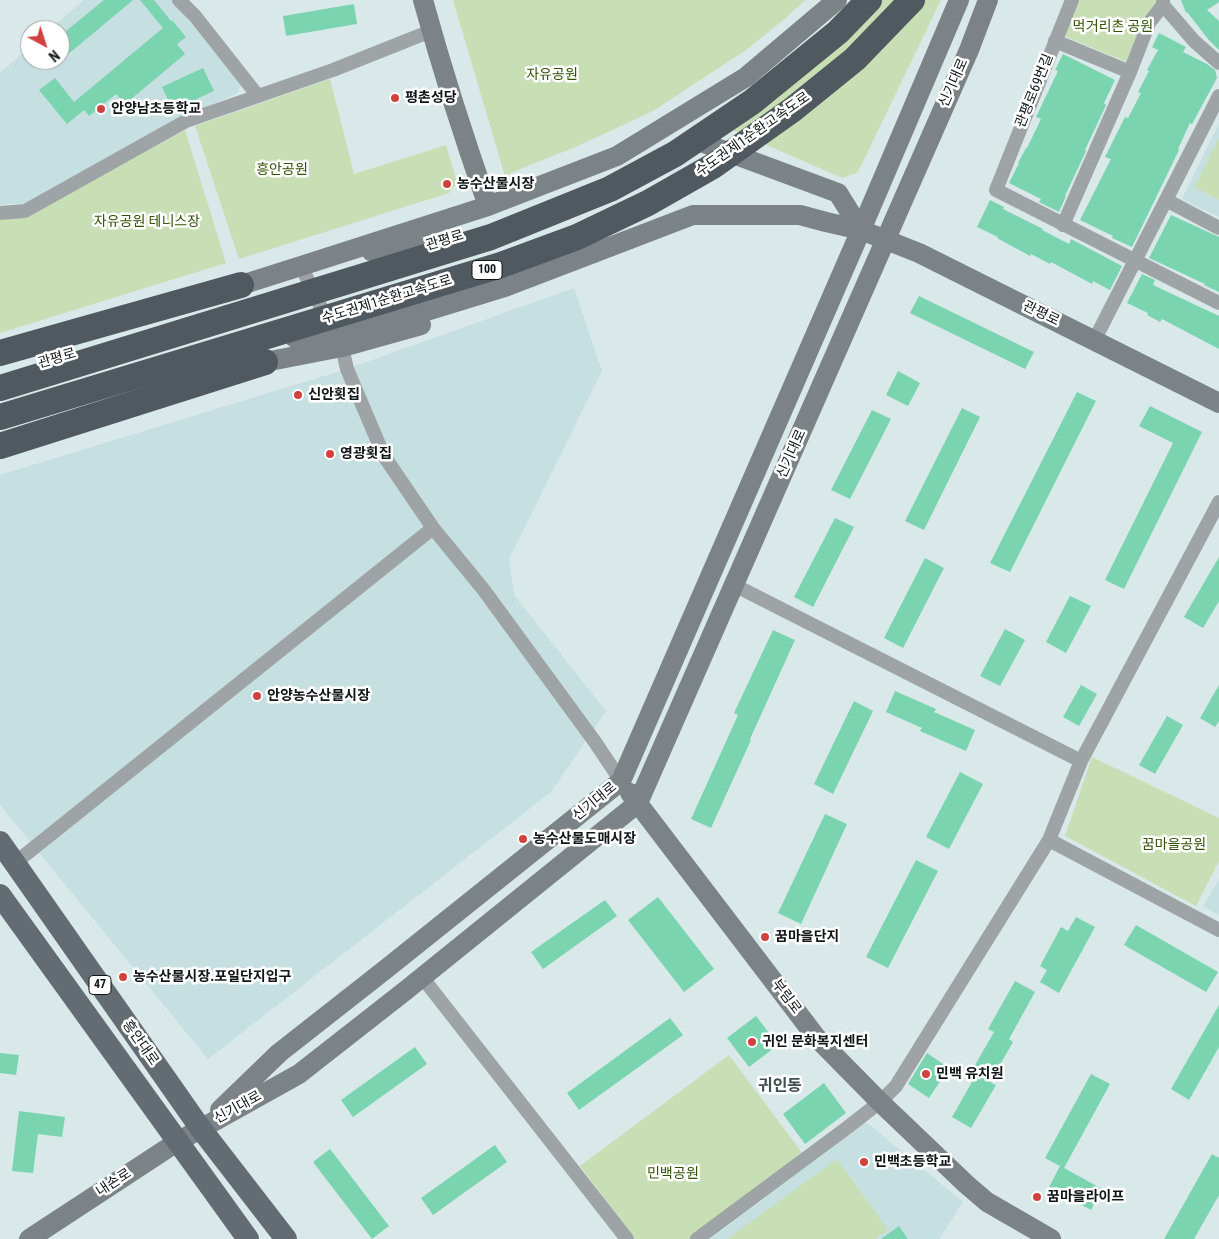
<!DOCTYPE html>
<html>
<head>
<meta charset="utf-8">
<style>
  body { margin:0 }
  #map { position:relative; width:1219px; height:1239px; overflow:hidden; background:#d9e8e9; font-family:"Roboto Condensed",sans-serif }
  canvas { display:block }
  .north { position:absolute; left:20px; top:20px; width:50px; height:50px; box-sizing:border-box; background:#fff; border:1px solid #9fa1a2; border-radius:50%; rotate:140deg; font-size:14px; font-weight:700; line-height:20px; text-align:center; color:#101516 }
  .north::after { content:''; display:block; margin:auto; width:18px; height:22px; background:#d1423e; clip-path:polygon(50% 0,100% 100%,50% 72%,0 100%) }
</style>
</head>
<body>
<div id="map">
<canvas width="1219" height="1239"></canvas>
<div class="north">N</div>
</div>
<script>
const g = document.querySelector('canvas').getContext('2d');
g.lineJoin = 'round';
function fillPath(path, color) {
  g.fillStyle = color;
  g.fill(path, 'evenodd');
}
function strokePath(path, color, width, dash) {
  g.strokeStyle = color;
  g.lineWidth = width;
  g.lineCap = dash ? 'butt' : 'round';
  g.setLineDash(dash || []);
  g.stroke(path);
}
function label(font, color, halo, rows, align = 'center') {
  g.font = font + ' "Roboto Condensed","Noto Sans KR",sans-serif';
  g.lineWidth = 5;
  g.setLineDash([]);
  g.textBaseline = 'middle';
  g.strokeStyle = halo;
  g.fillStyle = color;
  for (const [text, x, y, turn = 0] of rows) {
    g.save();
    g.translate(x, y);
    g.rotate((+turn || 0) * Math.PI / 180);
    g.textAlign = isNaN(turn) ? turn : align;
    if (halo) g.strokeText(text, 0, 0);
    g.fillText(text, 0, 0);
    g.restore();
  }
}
fillPath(new Path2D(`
  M84,0H171L192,19L241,84L238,93L167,125L27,203L0,205V73L30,47V60H60V30H49Z
  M1219,123V217L1182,199Z
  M574,288L602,371L509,559L514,595L606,711L551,792L208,1059L0,805V475L347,369Z
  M1219,879V915L1203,906Z
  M866,1122L963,1202L939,1239H710Z`), '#c6dfe1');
fillPath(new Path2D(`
  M453,0H805L787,17L746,50L653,111L578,146L525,167L505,176Z
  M875,0H941L858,172L842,178L721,125Z
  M1079,0H1159L1129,63L1064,36Z
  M330,79L354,174L446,145L457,182L449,193L239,259L195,126Z
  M185,130L226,263L0,333V220L25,217Z
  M1219,138V200L1194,187Z
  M1092,757L1219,818V861L1196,906L1065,836Z
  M729,1055L803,1154L690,1239H635L580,1166Z
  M837,1159L888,1230L875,1239H727Z`), '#c8dfb5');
fillPath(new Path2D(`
  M104,0H133L60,61V36Z
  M140,0H154L171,21L172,20L186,37L177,44L185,54L125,104L116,94L89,116L84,110L67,124L39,90L55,78L74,102L163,28Z
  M1181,0H1219V2L1207,10L1219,21V50L1208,39L1187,12L1186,13Z
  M354,4L357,24L286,36L283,16Z
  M1159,33L1186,47L1183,52L1207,64L1215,70L1217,78L1192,124L1190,123L1178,149L1179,150L1132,247L1112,238L1113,236L1080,220L1111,159L1105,157L1125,117L1128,118L1141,93L1138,92L1149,71L1147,70L1158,50L1152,47Z
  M1063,54L1115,80L1104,103L1106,105L1085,150L1086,151L1065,196H1066L1059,212L1039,202L1041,199L1009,183L1019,163H1018L1026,148H1027L1041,119L1036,117L1058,71L1055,70Z
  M203,68L214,91L173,110L162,87Z
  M990,200L1004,207L1003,209L1043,229L1042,230L1069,244L1071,239L1122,266L1110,290L1093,281L1092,284L1051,262L1050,264L1031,254L1030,256L997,238L998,237L977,227Z
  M1171,215L1219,237V292L1204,285L1205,284L1149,258Z
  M1142,274L1155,280L1153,285L1219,316V349L1162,319L1160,322L1147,315L1148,313L1127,303Z
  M919,296L1034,352L1025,369L910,313Z
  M898,371L920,383L908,406L886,395Z
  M1077,392L1096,401L1010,572L990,563Z
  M1150,406L1202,432L1124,589L1105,580L1173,443L1139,426Z
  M962,408L980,417L924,530L905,521Z
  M872,410L891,419L850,499L831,490Z
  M835,518L854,527L813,607L794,597Z
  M1219,557V601L1203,628L1184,617Z
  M925,558L944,568L903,648L884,638Z
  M1070,596L1091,606L1066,653L1046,642Z
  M1005,629L1025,640L1000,686L980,676Z
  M773,630L795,640L750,739L751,740L711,828L691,819L738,715L734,713Z
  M1081,685L1097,694L1079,726L1063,717Z
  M1219,685V721L1215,727L1200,718Z
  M895,691L936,709L934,712L975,730L966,751L920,731L922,728L886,712Z
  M854,701L873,711L833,794L814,784Z
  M1167,716L1183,725L1155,774L1139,765Z
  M960,772L983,784L949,849L926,837Z
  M825,814L847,824L801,924L778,913Z
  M916,860L938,871L888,968L866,957Z
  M658,897L714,969L684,992L628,920Z
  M605,900L617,916L543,969L531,952Z
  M1076,917L1095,927L1059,993L1040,982L1047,970L1040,966L1061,927L1068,931Z
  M1136,925L1218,972L1206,992L1124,945Z
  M1015,981L1035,992L1009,1039L1013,1042L990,1082L996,1085L971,1128L952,1117L976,1075L971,1072L994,1032L988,1029Z
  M1219,1005V1047L1189,1100L1171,1089Z
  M756,1016L778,1045L749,1067L727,1038Z
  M670,1018L683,1035L579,1110L567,1093Z
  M415,1047L427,1064L353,1117L341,1100Z
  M0,1053L19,1055L16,1075L0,1073Z
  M927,1053L949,1068L929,1098L908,1084Z
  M1091,1074L1110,1084L1064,1168L1102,1189L1091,1210L1049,1187L1060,1166L1045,1158Z
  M824,1083L846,1113L805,1144L783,1114Z
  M19,1111L65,1117L62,1137L38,1134L33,1173L12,1171Z
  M495,1145L507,1162L433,1215L421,1198Z
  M330,1149L389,1226L372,1239L313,1162Z
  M1212,1154L1219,1158V1195L1194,1239H1164Z
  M899,1226L908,1239H881Z`), '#7bd4b0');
strokePath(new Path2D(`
  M179,0L195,16L258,96
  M1072,0L996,190L1219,303
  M1163,0V5L1194,41L1219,63
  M1055,41L1130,72
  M1166,200L1219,228
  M0,213L25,211L186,121L333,70L431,31
  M1063,225L1130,72L1149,23L1163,5
  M301,266L328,322
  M338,341L342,347L347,369L384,456L433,528L483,589L595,742L621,781
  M1094,341L1219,96
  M734,585L1081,761
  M1049,840L1219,930
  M15,863L433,528
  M422,977L627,1239
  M697,1239L848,1127L880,1102L896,1086L1049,840L1081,761L1219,502`), '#9ea3a6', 14);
strokePath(new Path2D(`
  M423,0C442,69 464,138 488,206
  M686,147L698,141L838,193L861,230
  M371,251L423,248
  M228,286L241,285L301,266L488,206L617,156L746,77L837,0
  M295,338L417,314L505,287L693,215H800L826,222L861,230L919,253L1219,403
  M265,362L342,347L421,325
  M630,793L816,1037L880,1102L966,1184L987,1202L1051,1239
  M220,1110L279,1053L386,969L621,781L861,230L959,0
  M29,1239L177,1142L299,1074L405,991L638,803L969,50L988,0`), '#7c8387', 20);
strokePath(new Path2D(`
  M0,842L201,1129L286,1239
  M0,895L248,1239`), '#636c72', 22);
strokePath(new Path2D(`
  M0,353L241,285
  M0,446L265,362`), '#4f595f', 26);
strokePath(new Path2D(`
  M0,388L491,237L610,189L675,154L752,102L838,32L869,0
  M0,417L501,265L577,237L648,203L713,166L792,110L855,59L912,0`), '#4f595f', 26);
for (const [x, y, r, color] of [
  [395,98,5,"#d1423e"],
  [101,109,5,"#d1423e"],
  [447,184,5,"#d1423e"],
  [298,395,5,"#d1423e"],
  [330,454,5,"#d1423e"],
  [257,696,5,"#d1423e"],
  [523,839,5,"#d1423e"],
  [765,937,5,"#d1423e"],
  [123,977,5,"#d1423e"],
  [752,1042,5,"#d1423e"],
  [926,1074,5,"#d1423e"],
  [864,1162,5,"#d1423e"],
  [1037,1197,5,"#d1423e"]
]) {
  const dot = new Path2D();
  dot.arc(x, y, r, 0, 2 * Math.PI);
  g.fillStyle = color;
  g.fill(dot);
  strokePath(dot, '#fff', 2);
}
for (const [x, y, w] of [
  [487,270,30],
  [100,985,22]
]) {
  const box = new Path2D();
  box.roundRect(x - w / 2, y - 9.5, w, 19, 4);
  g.fillStyle = '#fff';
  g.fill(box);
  strokePath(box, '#101516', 1);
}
label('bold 12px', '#101516', null, [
  ["100",487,270],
  ["47",100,985]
]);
label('14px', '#335307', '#fff', [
  ["먹거리촌 공원",1113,27],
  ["자유공원",552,75],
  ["흥안공원",282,170],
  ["자유공원 테니스장",147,222],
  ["꿈마을공원",1174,845],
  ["민백공원",673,1174]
]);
label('14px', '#101516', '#fff', [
  ["신기대로",954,83,-66],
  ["관평로69번길",1035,91,-68],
  ["수도권제1순환고속도로",753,135,-35],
  ["관평로",445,241,-17],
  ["수도권제1순환고속도로",387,300,-17],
  ["관평로",1041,314,26],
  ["관평로",57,359,-16],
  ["신기대로",792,454,-66],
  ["신기대로",595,802,-39],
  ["부림로",786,997,53],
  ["흥안대로",140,1043,55],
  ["신기대로",238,1108,-29],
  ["내손로",114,1183,-33]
]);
label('bold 14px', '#101516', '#fff', [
  ["평촌성당",405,98],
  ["안양남초등학교",111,109],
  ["농수산물시장",457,184],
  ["신안횟집",308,395],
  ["영광횟집",340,454],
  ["안양농수산물시장",267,696],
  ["농수산물도매시장",533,839],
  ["꿈마을단지",775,937],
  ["농수산물시장.포일단지입구",133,977],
  ["귀인 문화복지센터",762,1042],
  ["민백 유치원",936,1074],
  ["민백초등학교",874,1162],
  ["꿈마을라이프",1047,1197]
], 'left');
label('bold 16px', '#414e4e', '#fff', [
  ["귀인동",780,1087]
]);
</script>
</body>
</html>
